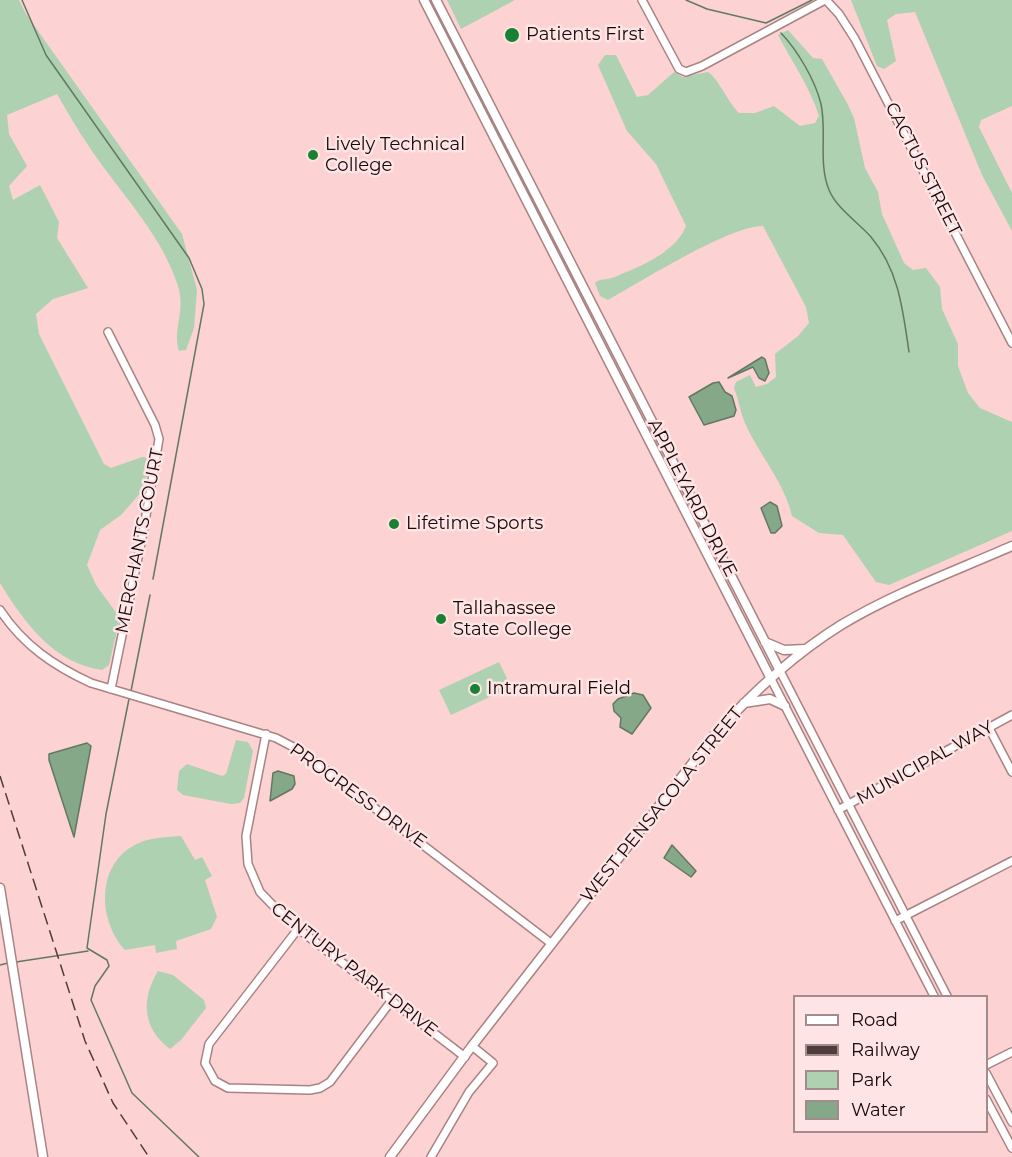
<!DOCTYPE html>
<html>
<head>
<meta charset="utf-8">
<style>
  body { margin:0 }
  #map { position:relative; width:1012px; height:1157px; overflow:hidden; background:#fcd2d2; font-family:Montserrat,sans-serif }
  canvas { display:block }
  .legend { position:absolute; left:793px; top:995px; width:195px; height:138px; box-sizing:border-box; background:#fee4e4; border:2px solid #a18c8d; margin:0; padding:8px 10px; list-style:none; font-size:18px; color:#16090a }
  .legend li { display:flex; align-items:center; gap:12px; height:30px }
  .legend b { width:30px; border:2px solid #a18c8d }
</style>
</head>
<body>
<div id="map">
<canvas width="1012" height="1157"></canvas>
<ul class="legend">
<li><b style="height:8px;background:#fff"></b>Road</li>
<li><b style="height:8px;background:#503c3d"></b>Railway</li>
<li><b style="height:16px;background:#aed1b1"></b>Park</li>
<li><b style="height:16px;background:#84a888"></b>Water</li>
</ul>
</div>
<script>
const g = document.querySelector('canvas').getContext('2d');
g.lineJoin = 'round';
function fillPath(path, color) {
  g.fillStyle = color;
  g.fill(path, 'evenodd');
}
function strokePath(path, color, width, dash) {
  g.strokeStyle = color;
  g.lineWidth = width;
  g.lineCap = dash ? 'butt' : 'round';
  g.setLineDash(dash || []);
  g.stroke(path);
}
function label(font, color, halo, rows, align = 'center') {
  g.font = font + ' Montserrat,sans-serif';
  g.lineWidth = 5;
  g.setLineDash([]);
  g.textBaseline = 'middle';
  g.strokeStyle = halo;
  g.fillStyle = color;
  for (const [text, x, y, turn = 0] of rows) {
    g.save();
    g.translate(x, y);
    g.rotate((+turn || 0) * Math.PI / 180);
    g.textAlign = isNaN(turn) ? turn : align;
    if (halo) g.strokeText(text, 0, 0);
    g.fillText(text, 0, 0);
    g.restore();
  }
}
fillPath(new Path2D(`
  M0,0H19L26,14L182,234L197,290L194,328L186,350L179,351C172,328 187,311 177,283C159,230 118,191 88,145C77,129 67,111 57,94L7,115L9,134L27,166L9,186L13,200L40,185L59,222L57,238L88,288L53,299L36,314L39,334L104,464L111,468L142,457L151,458L143,490L121,515L100,530L87,565L96,585L120,618L109,665L102,670C53,663 24,622 0,583Z
  M447,0H515L461,29Z
  M851,0H1012V106L981,120L979,127L1012,193V231L982,175L915,12L896,14L887,20L896,61L884,69L877,66Z
  M788,30L813,58L822,59L847,103L854,118L865,168L878,192L882,214L904,263L913,270L926,268L940,287L942,309L958,344V366L968,393L980,408L1012,422V531L889,585L876,582L843,535L819,533L792,516C784,481 759,455 745,423C740,412 739,400 734,388L736,382L750,375L756,387L767,384L776,377L775,354L798,336L809,323L806,307L763,226C731,225 640,282 608,300L600,296L595,283C600,278 610,280 617,276C641,266 676,252 686,226L656,164L627,131L598,65L605,55H616L637,97L648,95L674,72L683,77L708,72C718,78 727,101 739,113H755L774,106L800,126L815,123L819,116C810,87 792,62 778,35Z
  M499,662L511,687L451,715L439,690Z
  M236,740L248,742L253,751L244,798L240,803L231,804L183,795L177,790L179,771L187,764L222,776L226,774Z
  M181,836L195,860L202,857L212,876L205,880L217,917L211,929L176,941L177,949L156,953L155,945L125,950C96,918 96,857 144,841C156,837 168,837 181,836Z
  M158,971L173,975L204,1000L206,1008L181,1040L170,1049C142,1028 141,999 158,971Z`), '#aed1b1');
const water = new Path2D(`
  M762,357L765,359L769,373L765,381L759,378L753,367L728,378Z
  M719,382L725,392L732,396L736,410L734,416L704,425L689,397L713,383Z
  M770,502L777,506L782,526L775,533H771L761,508Z
  M634,693L643,695L651,708L632,734L620,727L621,718L614,711L613,704L618,699Z
  M87,743L91,746L74,837L49,760V754Z
  M278,771L294,776L295,784L292,789L270,801L273,773Z
  M672,845L696,871L691,877L664,858Z`);
fillPath(water, '#84a888');
strokePath(water, '#637862', 1.5);
strokePath(new Path2D(`
  M22,0L46,55L189,258L202,289L204,304L153,579
  M686,0L707,9L766,23L812,0
  M781,33C798,51 815,80 821,104C827,132 818,163 829,190C837,209 858,222 871,237C899,270 903,311 909,352
  M131,691L150,595
  M129,699L106,814L87,948L107,960L109,966L95,986L91,1000L132,1093L199,1157
  M16,962L88,951
  M0,965L8,963`), '#637862', 1.5);
const minor = new Path2D(`
  M642,0L679,69L686,72L702,66L825,0
  M826,0L839,14L855,39L1012,343
  M108,332L155,425L159,439L143,533L111,689
  M0,610C23,645 54,666 91,683L276,738L299,750L552,944
  M779,669L947,996
  M770,677L934,996
  M989,728L1012,772
  M266,734L246,836L248,864L260,892L288,921L465,1057
  M838,810L1012,715
  M895,921L1012,861
  M298,929L209,1044L205,1063L215,1081L228,1088L310,1090L320,1088L330,1082L392,1000
  M986,1065L1012,1052
  M986,1073L1012,1122
  M986,1099L1012,1148
  M431,1157L469,1092L493,1063L472,1046`);
const major = new Path2D(`
  M424,0L770,677
  M436,0L779,669
  M765,642L784,650L805,649
  M744,703L770,699L785,706
  M0,888L43,1157
  M390,1157L472,1046L716,733C753,692 793,655 841,625C894,593 955,571 1012,546`);
strokePath(minor, '#a98383', 10);
strokePath(major, '#a98383', 11);
strokePath(minor, '#fff', 7);
strokePath(major, '#fff', 8);
strokePath(new Path2D(`
  M0,776L85,1041L113,1103L149,1157`), '#503c3d', 1.5, [12, 6]);
for (const [x, y, r, color] of [
  [512,35,8,"#1a8034"],
  [313,155,6,"#1a8034"],
  [394,524,6,"#1a8034"],
  [441,619,6,"#1a8034"],
  [475,689,6,"#1a8034"]
]) {
  const dot = new Path2D();
  dot.arc(x, y, r, 0, 2 * Math.PI);
  g.fillStyle = color;
  g.fill(dot);
  strokePath(dot, '#fee4e4', 2);
}
label('18px', '#16090a', '#fee4e4', [
  ["Patients First",526,35],
  ["Lively Technical",325,145],
  ["College",325,166],
  ["Lifetime Sports",406,524],
  ["Tallahassee",453,609],
  ["State College",453,630],
  ["Intramural Field",487,689]
], 'left');
label('18px', '#16090a', '#fee4e4', [
  ["CACTUS STREET",923,169,63],
  ["APPLEYARD DRIVE",692,498,63],
  ["MERCHANTS COURT",140,541,-79],
  ["MUNICIPAL WAY",925,763,-29],
  ["PROGRESS DRIVE",358,796,36],
  ["WEST PENSACOLA STREET",662,805,-51],
  ["CENTURY PARK DRIVE",354,970,38]
]);
</script>
</body>
</html>
